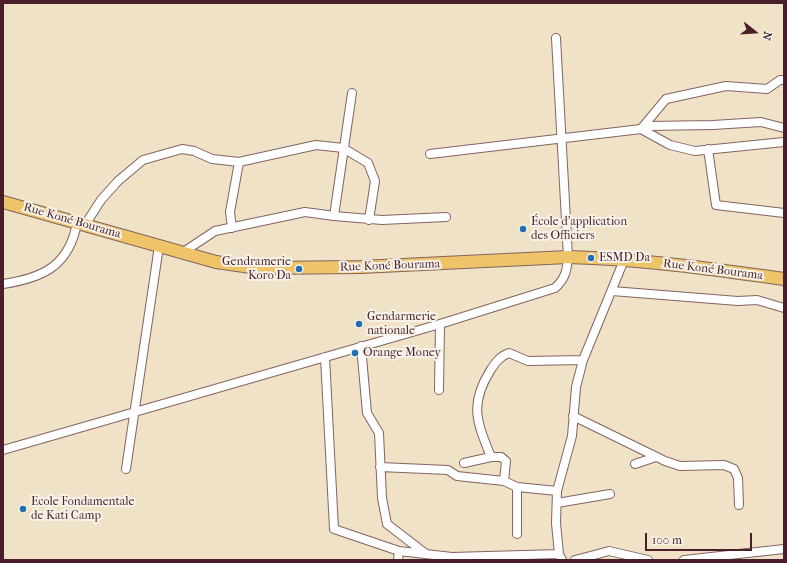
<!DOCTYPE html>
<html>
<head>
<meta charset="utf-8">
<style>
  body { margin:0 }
  #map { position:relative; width:787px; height:563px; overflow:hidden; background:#f0e2c6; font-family:"IM FELL French Canon",serif }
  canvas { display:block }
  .frame { position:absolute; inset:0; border:4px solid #4a1f2b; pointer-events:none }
  .north { position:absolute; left:735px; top:12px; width:40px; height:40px; -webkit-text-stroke:3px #f7f3e8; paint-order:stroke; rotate:107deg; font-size:11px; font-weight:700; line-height:16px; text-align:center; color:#4a1f2b }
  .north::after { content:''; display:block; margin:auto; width:14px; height:18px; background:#4a1f2b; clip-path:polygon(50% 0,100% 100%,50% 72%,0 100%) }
  .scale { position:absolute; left:645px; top:533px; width:107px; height:18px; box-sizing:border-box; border:2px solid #4a1f2b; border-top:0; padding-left:5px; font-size:12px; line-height:14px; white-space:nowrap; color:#4a1f2b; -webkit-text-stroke:3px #f7f3e8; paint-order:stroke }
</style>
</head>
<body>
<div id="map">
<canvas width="787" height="563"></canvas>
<div class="frame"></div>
<div class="north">N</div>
<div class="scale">100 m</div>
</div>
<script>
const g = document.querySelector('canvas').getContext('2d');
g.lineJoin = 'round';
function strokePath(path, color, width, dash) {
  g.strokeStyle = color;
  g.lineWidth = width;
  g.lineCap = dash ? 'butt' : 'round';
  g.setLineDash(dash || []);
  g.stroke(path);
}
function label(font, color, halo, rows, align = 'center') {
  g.font = font + ' "IM FELL French Canon",serif';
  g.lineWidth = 4;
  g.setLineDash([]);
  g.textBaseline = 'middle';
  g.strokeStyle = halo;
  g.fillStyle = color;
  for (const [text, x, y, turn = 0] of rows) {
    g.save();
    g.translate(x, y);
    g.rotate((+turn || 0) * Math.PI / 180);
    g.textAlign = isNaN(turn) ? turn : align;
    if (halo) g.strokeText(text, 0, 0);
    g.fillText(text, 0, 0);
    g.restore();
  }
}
const minor = new Path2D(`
  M784,80H780L767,89L726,86L666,99L641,129L670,145L695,151L784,142
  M708,149L716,205L784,213
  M430,154L641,129L648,126L713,125L761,122L784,128
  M334,216L382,220L446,217
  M85,225L101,200L118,181L143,160L182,149L194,151L212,159L239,162L316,145L343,148L368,163L375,181L369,220
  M232,228L230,212L239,162
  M182,253L215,231L305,212L334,216L352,93
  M3,284C43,278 69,266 77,223
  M612,291L738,301L757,300L784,308
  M361,346L367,413L379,433L382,498L387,524L426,554
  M325,357L334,529L399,551L452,557L559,554
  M439,390L440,324
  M573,416L665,461L680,466L724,465L734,469L738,478L739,505
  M3,450L440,324L555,288C565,279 567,271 568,257L556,38
  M464,463L491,457
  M635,464L656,457
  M380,467L448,470L457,476L504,481L517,487L557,491
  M126,469L159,246
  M504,481L506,461L501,457H491C477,422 469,405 490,371C495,363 500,356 509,353L528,361L583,360
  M517,487V534
  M557,503L610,494
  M398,560L399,551
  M562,560L559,554L556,523L557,491L572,436L576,387L583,360L624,260
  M575,560L609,551L648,560
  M684,560L784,549`);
const highway = new Path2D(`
  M3,202L216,262L258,268L361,267L568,257C641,259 712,269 784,279`);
strokePath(minor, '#846361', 10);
strokePath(highway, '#846361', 14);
strokePath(minor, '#fff', 8);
strokePath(highway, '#efc469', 12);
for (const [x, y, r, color] of [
  [523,229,4,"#1f6fb2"],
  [591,258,4,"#1f6fb2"],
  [299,269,4,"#1f6fb2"],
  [359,324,4,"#1f6fb2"],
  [355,353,4,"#1f6fb2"],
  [23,509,4,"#1f6fb2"]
]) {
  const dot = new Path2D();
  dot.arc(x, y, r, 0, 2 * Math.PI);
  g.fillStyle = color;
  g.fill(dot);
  strokePath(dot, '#f7f3e8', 1.5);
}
label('12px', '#4a1f2b', '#f7f3e8', [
  ["Rue Koné Bourama",72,221,16],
  ["Rue Koné Bourama",390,266,-2],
  ["Rue Koné Bourama",713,270,7]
]);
label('12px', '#4a1f2b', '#f7f3e8', [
  ["École d'application",531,222],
  ["des Officiers",531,236],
  ["ESMD Da",599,258],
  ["Gendramerie",291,262,"right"],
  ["Koro Da",291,276,"right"],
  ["Gendarmerie",367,317],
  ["nationale",367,331],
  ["Orange Money",363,353],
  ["Ecole Fondamentale",31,502],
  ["de Kati Camp",31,516]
], 'left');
</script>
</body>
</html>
